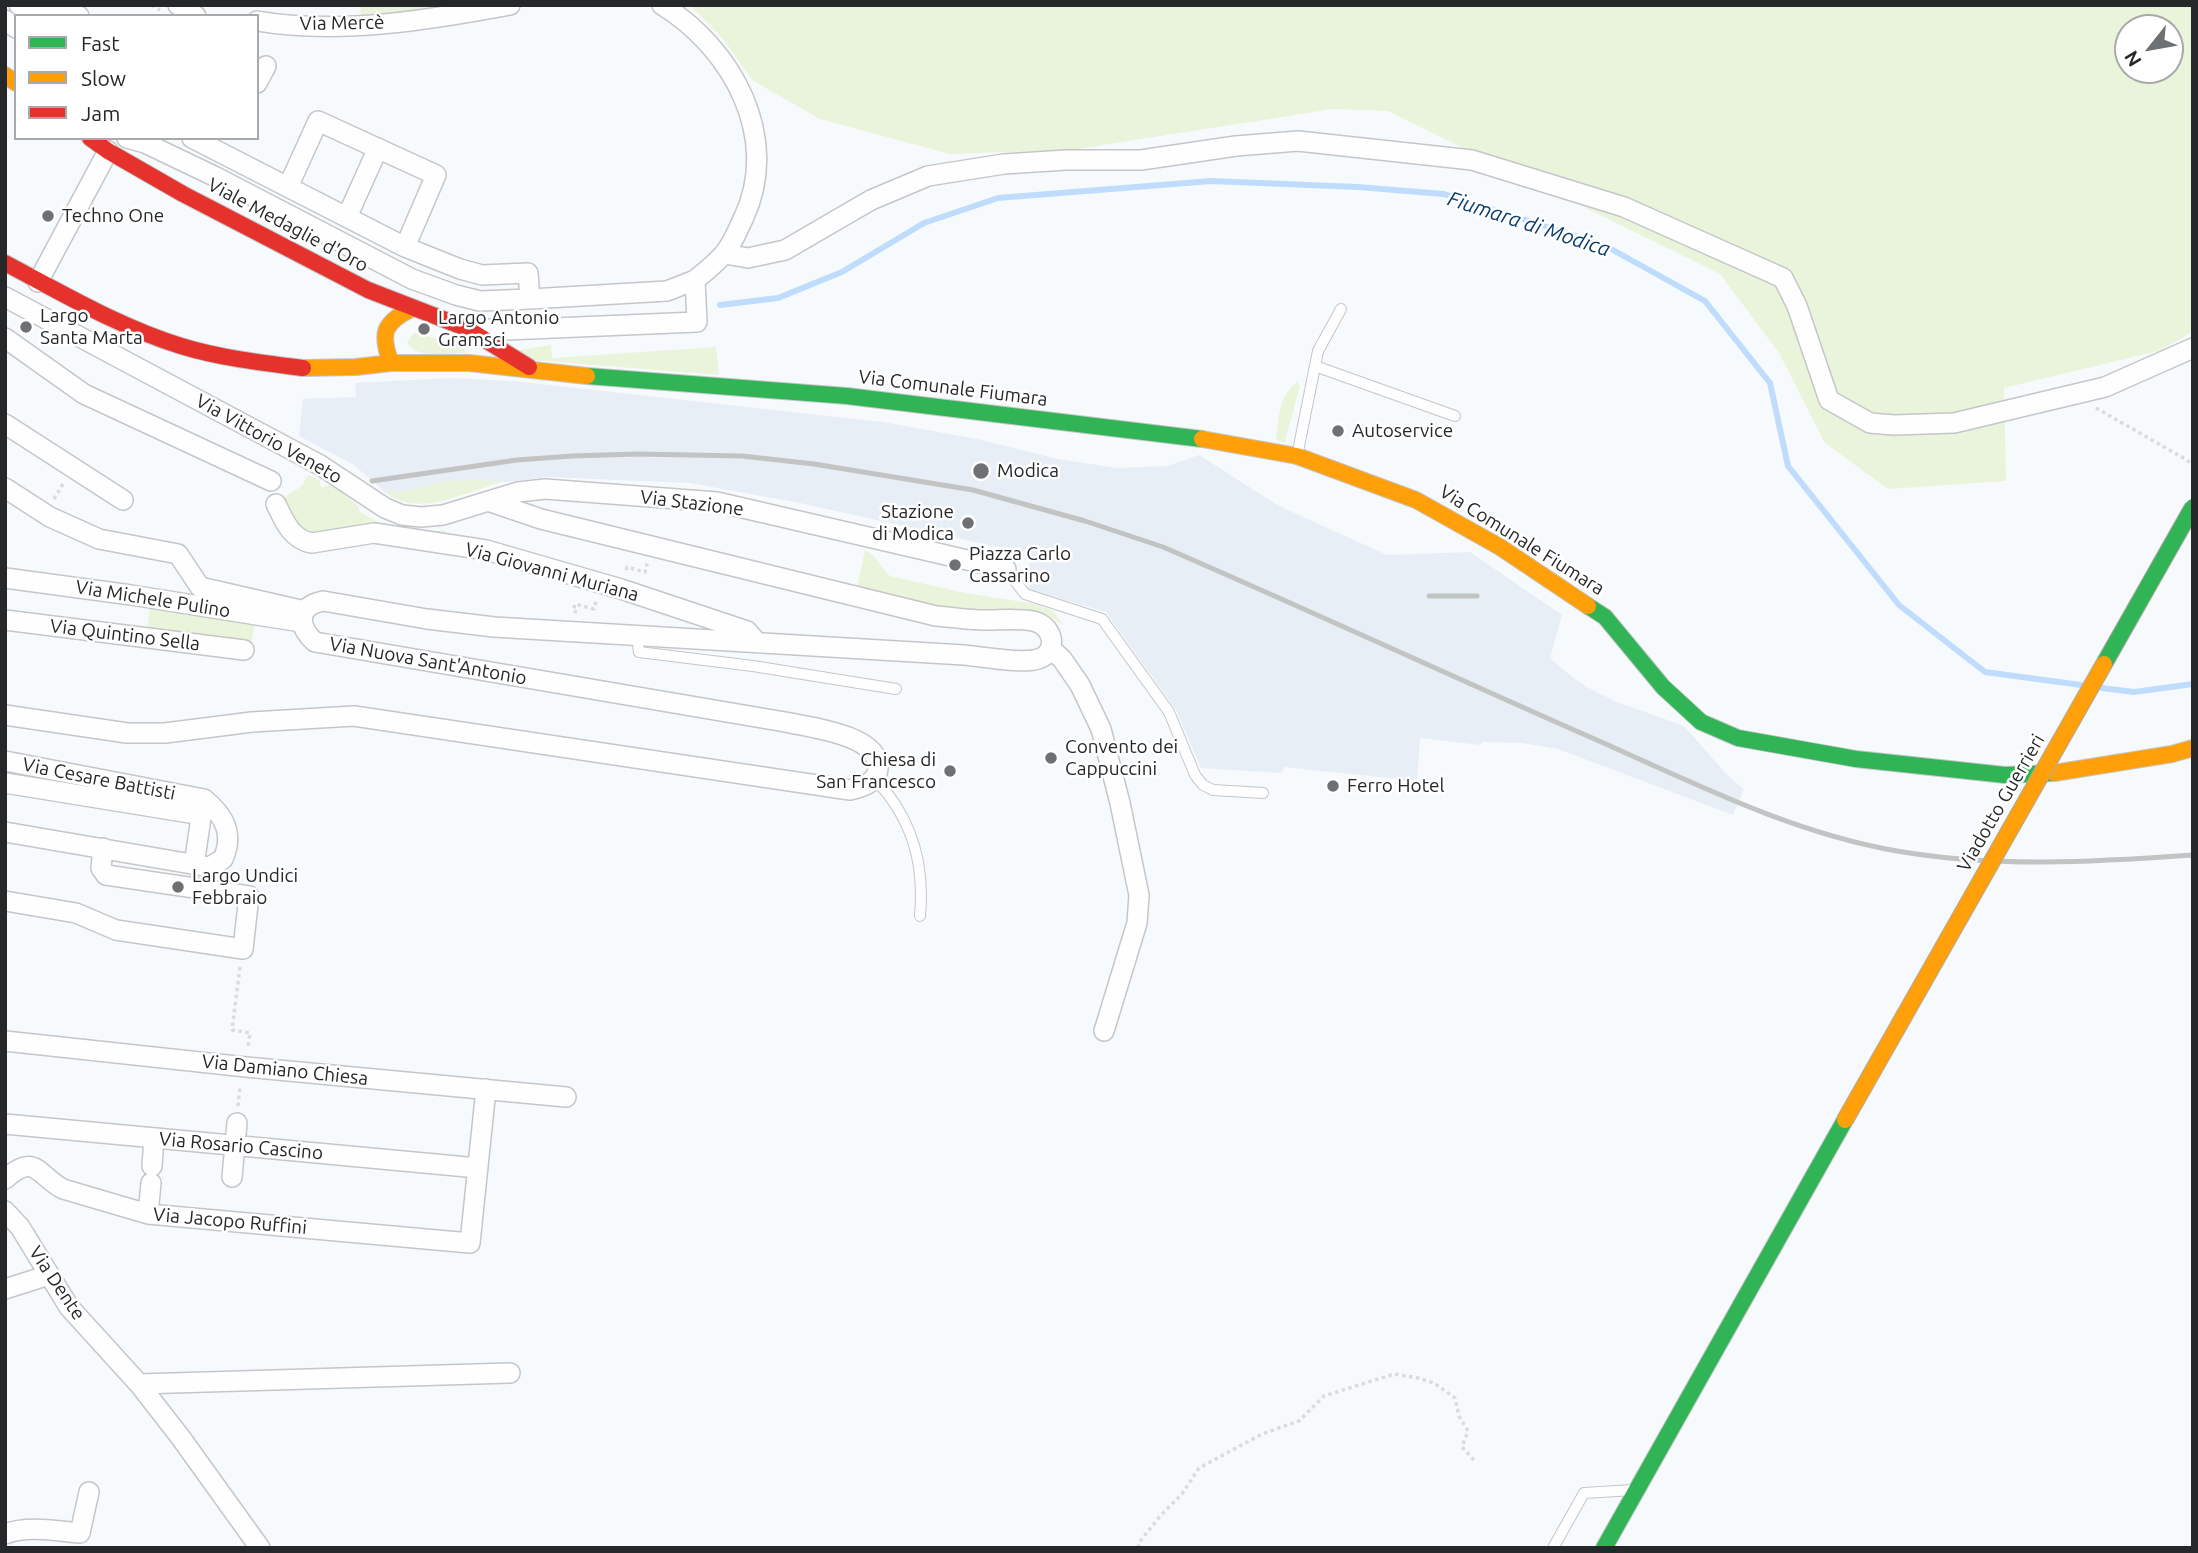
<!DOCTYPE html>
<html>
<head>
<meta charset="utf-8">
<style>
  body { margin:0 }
  #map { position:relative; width:2198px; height:1553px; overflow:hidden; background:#f7fafd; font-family:Ubuntu,sans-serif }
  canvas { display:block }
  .frame { position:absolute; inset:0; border:7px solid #252729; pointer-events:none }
  .legend { position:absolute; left:14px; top:14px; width:245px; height:126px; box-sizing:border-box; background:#fff; border:2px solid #a8a9a9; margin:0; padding:9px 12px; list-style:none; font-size:21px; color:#252729 }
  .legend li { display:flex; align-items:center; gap:14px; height:35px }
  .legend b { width:35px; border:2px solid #a8a9a9 }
  .north { position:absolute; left:2114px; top:14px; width:70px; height:70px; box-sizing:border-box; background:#fff; border:2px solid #a8a9a9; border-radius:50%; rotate:239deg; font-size:19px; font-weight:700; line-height:28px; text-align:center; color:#252729 }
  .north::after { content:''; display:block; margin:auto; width:24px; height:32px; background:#6e7173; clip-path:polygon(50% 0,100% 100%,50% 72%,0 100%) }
</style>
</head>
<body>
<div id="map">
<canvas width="2198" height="1553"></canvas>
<div class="frame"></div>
<ul class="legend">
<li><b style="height:9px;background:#30b455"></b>Fast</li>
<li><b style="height:9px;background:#ff9f0a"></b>Slow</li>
<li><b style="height:9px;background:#e5322d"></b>Jam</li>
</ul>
<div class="north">N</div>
</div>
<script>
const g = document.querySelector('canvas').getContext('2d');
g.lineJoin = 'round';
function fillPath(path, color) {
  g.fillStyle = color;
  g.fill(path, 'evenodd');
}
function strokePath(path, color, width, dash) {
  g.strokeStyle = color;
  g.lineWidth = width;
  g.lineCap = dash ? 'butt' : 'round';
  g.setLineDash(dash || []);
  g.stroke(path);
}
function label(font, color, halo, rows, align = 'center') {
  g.font = font + ' Ubuntu,sans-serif';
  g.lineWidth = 5;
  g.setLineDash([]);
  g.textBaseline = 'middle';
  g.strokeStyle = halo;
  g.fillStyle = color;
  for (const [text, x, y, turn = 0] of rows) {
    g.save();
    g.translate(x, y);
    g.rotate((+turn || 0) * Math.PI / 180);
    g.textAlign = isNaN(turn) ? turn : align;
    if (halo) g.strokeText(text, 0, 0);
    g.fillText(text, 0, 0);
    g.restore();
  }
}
fillPath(new Path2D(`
  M451,378L513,381L883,422L977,439L1058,459L1117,468L1168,466L1199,455L1279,506L1387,555L1470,552L1562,615L1550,658L1572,677L1587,687L1617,702L1684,726L1728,776L1744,789L1733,815L1558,749L1522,743L1483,742L1480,745L1420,738L1417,781L1284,767L1282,773L1201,768L1176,710L1106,612L1028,589L1033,575L1028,573L1031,552L1015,551L805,504L690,483L547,477L504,482L477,480L406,491L385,492L354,465L299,436L303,399L356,397L355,383Z`), '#e7eef5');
fillPath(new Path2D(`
  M360,5H463L361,18Z
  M690,5H2193V332L2158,351L2004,388L2006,481L1888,489L1825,443L1779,353L1720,274L1388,111L1333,109L1071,150L950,154L820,119L752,80L724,40ZM2128,28H2170V70H2128Z
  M414,333H419L443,341L463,343L466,353C449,353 415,360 407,342Z
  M551,345L552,358L716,347L719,375L519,359V350Z
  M1297,382L1300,386L1285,442L1276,440C1279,418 1278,396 1297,382Z
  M308,475L319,480L322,487L333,484L359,507V511C385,529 413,536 445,530L447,538L305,537L282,499L302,486Z
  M477,480L504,482C465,490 421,520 385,492L406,491L445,481Z
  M865,550C877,556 880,567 890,576L965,593L1036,604L1053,611L1064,626L1048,615L944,609L857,587Z
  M150,608L255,622L251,644L147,630Z`), '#eaf4db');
strokePath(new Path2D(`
  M720,305L778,298L842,272L924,223L998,198L1211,181L1358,187L1444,194L1604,245L1705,301L1770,383L1788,466L1899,605L1985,672L2081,685
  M2102,688L2134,692L2193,684`), '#c0dcfd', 6);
const lane = new Path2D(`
  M1315,366L1455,416
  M1297,456L1318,351L1341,309
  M1006,569L1025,594L1102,619L1169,712L1195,775L1203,785L1213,790L1263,793
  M637,636L639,652L753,666L896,689
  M875,779C912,818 925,863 920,916
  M1553,1548L1584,1493L1633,1490`);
const street = new Path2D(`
  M19,5L31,13L79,16
  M178,5L196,16
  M5,20L16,28
  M257,21C338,35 430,20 510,5
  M257,83L266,66
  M127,138L145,143L214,176L412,279L456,295L480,301L530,299L667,291L695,280
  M192,138L405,247L460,269L482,275L528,273L530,299
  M288,187L318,121L436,175L405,247
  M347,217L378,148
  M725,254L748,258L785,250L871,200L928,176L1004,164L1066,160H1141L1236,146L1298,141L1472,160L1624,207L1783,278L1797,306L1829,400L1870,423L1894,425L1954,423L2105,387L2193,348
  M38,282L108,151
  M5,297L320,465L385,508L402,515L421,517L443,515L518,492L545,489L717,502L1006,569
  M468,328L506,330L697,322L695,280C705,272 715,264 723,255C733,244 738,229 744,217C781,137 732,48 662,5
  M5,338L84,394L271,481
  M5,424L123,500
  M5,488L50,517L99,539L178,554L200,587L305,611
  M276,504C284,521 292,540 312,543L374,533L486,550L621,589L747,631L754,639
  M5,578L131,595L301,622
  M5,620L244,650
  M1051,649L1062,659L1080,685L1101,729L1120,803L1139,895L1137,923L1104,1031
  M5,715L127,733H165L252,722L354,716L850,790C862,787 877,783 878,768C880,735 809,727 785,722L315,642C297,626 297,606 323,601L427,619L494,627L964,655C986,657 1011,663 1034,660C1059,656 1056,626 1033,621C1018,618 1000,620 984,620C968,620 952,617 936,616L541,519L488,501
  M5,761L204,799C225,816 234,834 223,859L209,867L5,832
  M5,783L202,815
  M194,865L203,804
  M5,901L76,913L116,930L243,949L249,896L106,875L101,868L103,848
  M5,1041L246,1067L566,1097
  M5,1124L478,1168
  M152,1166L154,1138
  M232,1177L237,1123
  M5,1179C36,1152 37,1175 63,1189L148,1214L470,1243L486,1089
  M5,1211L20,1227L69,1307L139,1384L181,1438L260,1548
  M148,1214L151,1183
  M5,1289L49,1275
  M139,1384L510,1373
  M5,1534C28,1525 56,1531 80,1533L89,1492`);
const fast = new Path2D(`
  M587,376L847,396L1202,439
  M1588,606L1605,617L1663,687L1701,722L1738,738L1856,759L2005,775L2054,773
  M1604,1548L1845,1120`);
const slow = new Path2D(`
  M5,75L16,83
  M391,363C380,334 383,323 411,309
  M303,368L356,367L391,363H469L587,376
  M1202,439L1297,456L1416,500L1500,547L1588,606
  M2054,773L2172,754L2193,748`);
const jam = new Path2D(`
  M90,138L108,151L183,194L368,290L466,328L529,367
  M5,263C62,293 119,327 181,346C220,358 262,363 303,368`);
strokePath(lane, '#c4c6c9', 12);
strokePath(street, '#c4c6c9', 22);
strokePath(fast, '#c4c6c9', 18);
strokePath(slow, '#c4c6c9', 18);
strokePath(jam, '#c4c6c9', 18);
strokePath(new Path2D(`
  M152,5L160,10
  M2096,408L2187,460L2193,466
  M54,499L63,484
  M626,570L627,567L645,572L647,565H645
  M577,612L573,611L575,604L594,609L596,601H594
  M240,967L232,1030L250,1033L248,1048
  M238,1106L240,1086
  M1138,1548L1141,1540L1161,1515L1182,1494L1199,1468L1262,1434L1299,1421L1324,1396L1394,1374L1418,1378L1434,1383L1455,1398L1459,1416L1468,1431L1462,1447L1474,1460`), '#dadbdc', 3.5, [3.5, 3.5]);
strokePath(lane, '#fefeff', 10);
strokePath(street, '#fefeff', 19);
strokePath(fast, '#30b455', 16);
strokePath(slow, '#ff9f0a', 16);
strokePath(jam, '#e5322d', 16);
strokePath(new Path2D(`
  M372,481L517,460L572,456L637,454L742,456L814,464L973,490L1085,521L1163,547C1309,610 1453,677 1599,741C1696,784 1792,833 1897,851C1995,868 2094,862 2193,855
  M1429,596H1477`), '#c2c3c3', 5);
const fastBridge = new Path2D(`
  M2104,664L2193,507`);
const slowBridge = new Path2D(`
  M1845,1120L2104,664`);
strokePath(fastBridge, '#b0aba4', 18, []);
strokePath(slowBridge, '#b0aba4', 18, []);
strokePath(fastBridge, '#30b455', 16);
strokePath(slowBridge, '#ff9f0a', 16);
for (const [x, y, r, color] of [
  [48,216,7,"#6e7173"],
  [26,327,7,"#6e7173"],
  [424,329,7,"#6e7173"],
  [1338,431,7,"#6e7173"],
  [981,471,9,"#6e7173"],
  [968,523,7,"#6e7173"],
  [955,565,7,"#6e7173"],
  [1051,758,7,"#6e7173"],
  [950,771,7,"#6e7173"],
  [1333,786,7,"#6e7173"],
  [178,887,7,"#6e7173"]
]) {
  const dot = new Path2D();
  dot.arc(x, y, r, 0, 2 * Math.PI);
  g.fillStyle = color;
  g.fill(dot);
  strokePath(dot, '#fff', 2.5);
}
label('19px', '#252729', '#fff', [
  ["Via Mercè",342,23,-1],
  ["Viale Medaglie d'Oro",288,225,28],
  ["Via Comunale Fiumara",953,388,7],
  ["Via Vittorio Veneto",269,439,29],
  ["Via Stazione",692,503,7],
  ["Via Comunale Fiumara",1522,540,32],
  ["Via Giovanni Muriana",552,572,15],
  ["Via Michele Pulino",153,599,9],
  ["Via Quintino Sella",125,635,7],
  ["Via Nuova Sant'Antonio",428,661,10],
  ["Via Cesare Battisti",99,779,11],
  ["Viadotto Guerrieri",2001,803,-60],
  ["Via Damiano Chiesa",285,1070,6],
  ["Via Rosario Cascino",241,1146,5],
  ["Via Jacopo Ruffini",230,1221,5],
  ["Via Dente",57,1283,56]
]);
label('19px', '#252729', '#fff', [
  ["Techno One",62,216],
  ["Largo",40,316],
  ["Santa Marta",40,338],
  ["Largo Antonio",438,318],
  ["Gramsci",438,340],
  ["Autoservice",1352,431],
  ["Modica",997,471],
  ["Stazione",954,512,"right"],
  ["di Modica",954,534,"right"],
  ["Piazza Carlo",969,554],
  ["Cassarino",969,576],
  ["Convento dei",1065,747],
  ["Cappuccini",1065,769],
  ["Chiesa di",936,760,"right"],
  ["San Francesco",936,782,"right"],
  ["Ferro Hotel",1347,786],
  ["Largo Undici",192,876],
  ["Febbraio",192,898]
], 'left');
label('italic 21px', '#083d6f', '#fff', [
  ["Fiumara di Modica",1529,224,18]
]);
</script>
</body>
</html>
